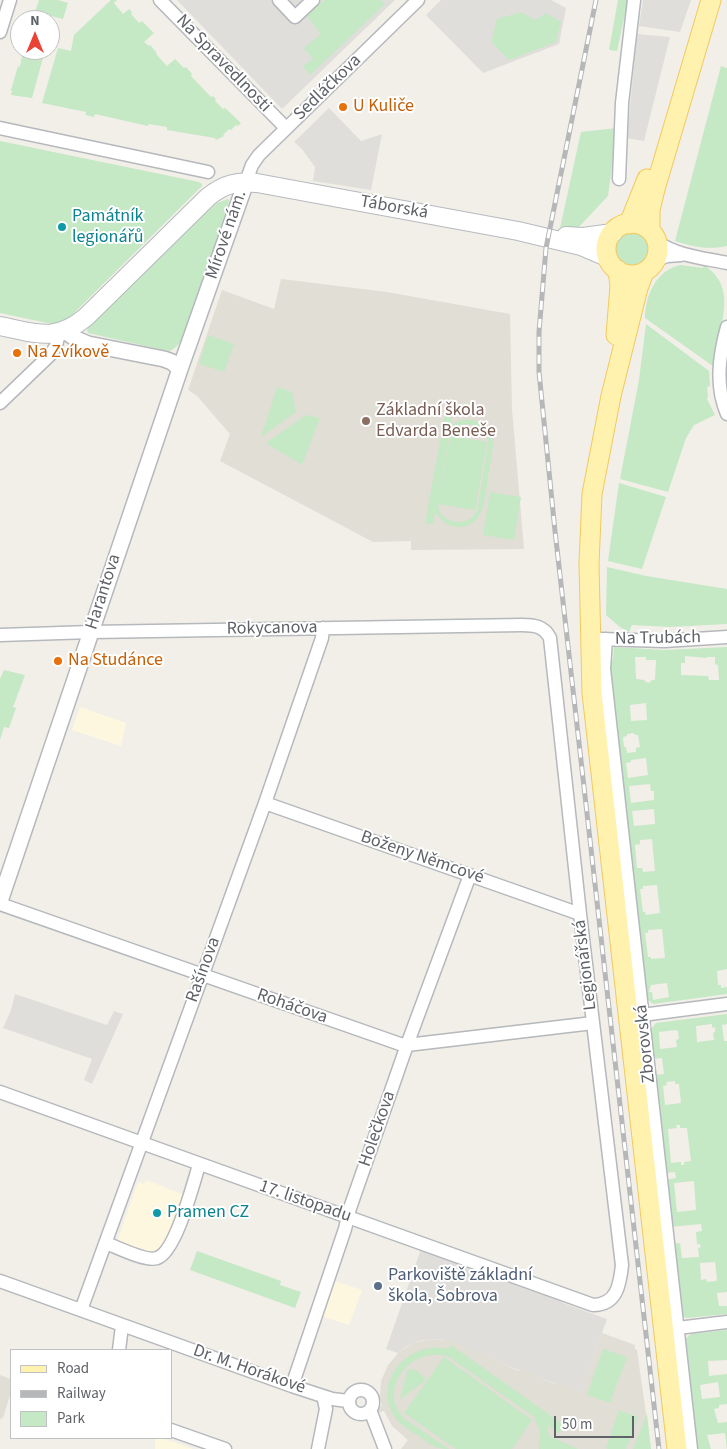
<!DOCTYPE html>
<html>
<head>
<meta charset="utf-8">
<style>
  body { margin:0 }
  #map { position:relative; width:727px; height:1449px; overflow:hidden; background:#f1efe8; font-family:"Source Sans 3",sans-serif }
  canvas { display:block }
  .legend { position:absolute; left:10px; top:1349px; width:162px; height:90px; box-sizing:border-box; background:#fff; border:1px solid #bfc1c3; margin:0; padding:6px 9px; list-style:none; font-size:15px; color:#5f6368 }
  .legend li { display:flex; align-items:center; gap:10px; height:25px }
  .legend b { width:25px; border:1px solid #bfc1c3 }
  .north { position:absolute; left:10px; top:10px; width:50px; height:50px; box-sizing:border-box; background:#fff; border:1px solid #bfc1c3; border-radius:50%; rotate:0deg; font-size:14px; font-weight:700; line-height:20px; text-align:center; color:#5f6368 }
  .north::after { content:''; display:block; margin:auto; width:18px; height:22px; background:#ea4335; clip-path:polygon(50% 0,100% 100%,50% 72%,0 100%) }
  .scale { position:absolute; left:554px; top:1416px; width:80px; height:22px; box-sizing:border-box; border:2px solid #5f6368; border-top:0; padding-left:6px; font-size:15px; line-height:18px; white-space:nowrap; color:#5f6368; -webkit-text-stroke:4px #fff; paint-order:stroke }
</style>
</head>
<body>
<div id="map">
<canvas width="727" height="1449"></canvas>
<ul class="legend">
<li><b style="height:6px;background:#fff2af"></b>Road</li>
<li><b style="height:6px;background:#b6b7b8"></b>Railway</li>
<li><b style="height:14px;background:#c5e8c5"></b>Park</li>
</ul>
<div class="north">N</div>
<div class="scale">50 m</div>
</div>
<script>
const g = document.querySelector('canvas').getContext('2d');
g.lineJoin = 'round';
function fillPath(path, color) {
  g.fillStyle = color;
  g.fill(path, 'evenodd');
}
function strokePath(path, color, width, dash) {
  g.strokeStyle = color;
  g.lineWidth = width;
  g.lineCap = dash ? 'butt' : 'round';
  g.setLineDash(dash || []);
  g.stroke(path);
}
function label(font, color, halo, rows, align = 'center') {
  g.font = font + ' "Source Sans 3",sans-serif';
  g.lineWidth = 4;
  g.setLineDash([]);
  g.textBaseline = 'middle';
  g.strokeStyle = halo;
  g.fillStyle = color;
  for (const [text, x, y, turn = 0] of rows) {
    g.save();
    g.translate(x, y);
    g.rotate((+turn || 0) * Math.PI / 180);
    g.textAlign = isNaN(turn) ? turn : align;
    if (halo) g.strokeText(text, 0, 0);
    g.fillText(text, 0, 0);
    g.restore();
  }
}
fillPath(new Path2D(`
  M80,707L126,723L121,746L72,730Z
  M146,1180L184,1195L166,1245L152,1254L121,1243L118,1239L138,1182L144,1184Z
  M335,1281L362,1290L349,1325L321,1316Z
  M155,1438H162L193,1449H155Z`), '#fef7e0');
fillPath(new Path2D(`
  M177,0H395L282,109Z
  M441,0H551L566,8L559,44L483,73L426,15Z
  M643,0H691L680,32L639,26Z
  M637,34L670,37L644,141L627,138Z
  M329,108L361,141L382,134L371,190L313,181L315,167L302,149L294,142Z
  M15,994L107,1025L114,1011L123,1014L92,1084L84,1080L92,1059L3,1028L11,1010Z
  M421,1249L556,1296L563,1303L607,1319L581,1393L502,1364V1362L443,1340L431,1339L419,1341L406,1347L398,1353L386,1349Z`), '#e0deda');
fillPath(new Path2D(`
  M281,279L387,292L510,314L512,409L524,549L411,550V541L373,542L220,461L230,434L197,396L188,390L222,290L274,309Z
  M602,1333L635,1345V1349L637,1350L651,1449H401L408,1440L392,1426L384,1411L378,1413V1407L382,1406L380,1398L381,1381L388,1365L399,1352L414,1343L431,1339L450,1341L502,1362V1364L519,1371L520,1369L538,1376V1377L555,1384L556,1382L581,1392Z
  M0,1375L11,1379V1392L3,1418L0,1419Z`), '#e1ded6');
fillPath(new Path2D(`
  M39,0H58L68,3L63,19L35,12Z
  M111,0H117L114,3L123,14L129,9L132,12L131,14L139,23L142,21L154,33L144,42L149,46L150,45L157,53L156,54L167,66L175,59L184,68L186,67L192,74L191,76L211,97L213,96L216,99L215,101L223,109L225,108L241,123L238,126L236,125L231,130L229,129L223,135L224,136L216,140L215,138L167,130V127L149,124L148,126L95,114L94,117L86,115V112L42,103L58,48L71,51L74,35Z
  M324,0H381L385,4L310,75L303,66L313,59L304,48L321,34L306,15Z
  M618,0H628L617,51L609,50Z
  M521,12L535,20L546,13L561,22L556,42L509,60L491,42L497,19Z
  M23,50H45L32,98L11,95L12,91L11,90L18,66L20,67Z
  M721,66L727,68V246C706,250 695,247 675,241Z
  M617,128L608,196L577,229L560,228L581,132Z
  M0,141L199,182L202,184V186L68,319L57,325L0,313Z
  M228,199L229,201L217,240L184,338L176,347L170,351L163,350L88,333L87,330L90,325L198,220L217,203Z
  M614 250a18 18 0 1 1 36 0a18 18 0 1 1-36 0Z
  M681,265L703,268L704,265C727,281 727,300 721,328C718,341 715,354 713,366L645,318C645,295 657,269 681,265Z
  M646,324L709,371L710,386L707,387L708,396L707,399L715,415L694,425L686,438L668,492L620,479L639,380Z
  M208,335L234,344L224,372L199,364Z
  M277,387L292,392L296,412L261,437Z
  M446,409L453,410L451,425C465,415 487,419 492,437C495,447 490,461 489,471C485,490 487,526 460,527C448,527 442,521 435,512L433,524L425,523ZM463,424C477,424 487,429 488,444L477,511C468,528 439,525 438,504L475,510L487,442L450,436L438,503L449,436L454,429Z
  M306,415L320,418L302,465L266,443Z
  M619,483L666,497L642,569L608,561Z
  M490,492L521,497L514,540L483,535Z
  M607,567L646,576L727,589V624L670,627L632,625L629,632L620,627L606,615Z
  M614,647L664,650L727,647V969L717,971L718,985H721V988L727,987V994L653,1004L645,997L608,672L613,659ZM685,656L707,658V657H715V664L718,665L719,680H709L708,676L681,675V663H685ZM635,657H646V660H656L655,680H652L649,683L646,682L644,680L636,679ZM646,703L647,720L631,721L630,705ZM634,733L635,735H638L640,747L636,748V752L627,753L626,747H624L623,737L627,736V734ZM646,758L648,775L628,778L626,763L631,762V760ZM650,784L651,791H654V800L631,803L629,786ZM654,809L655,824L634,826L632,811ZM652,839L655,871L643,872L642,868H637L635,845L640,844V840ZM657,885L660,913L646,915L645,912H643L640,889H643V886ZM662,929L665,958L651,959V957H648L645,933H648V930ZM667,983L669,997L653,1000L652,992H649L651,985Z
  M4,670L25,675L13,707L16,708L9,728L4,727L0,740V679Z
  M727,1014V1024L722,1025L724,1041H727V1292L717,1293L719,1306H727V1314L687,1318L682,1316L673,1244L680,1243L682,1258L699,1257L698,1248L701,1247L700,1244H697L696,1232L702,1231L701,1224L670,1227L665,1180L676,1178L675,1172L665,1173L653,1075L664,1074L662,1058L651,1059L649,1032L656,1023ZM712,1024V1028L715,1027V1032L713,1033L714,1040L697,1042L696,1026ZM675,1030L678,1031L679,1039L676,1040L677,1047L660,1049L659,1032ZM675,1081V1084H679L681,1103L665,1105L663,1086L667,1085L666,1082ZM676,1125H680V1128H687L691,1161L684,1162V1165H681V1162L671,1163L668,1129L677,1128ZM694,1181L696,1210L677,1212L674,1183ZM715,1262L717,1278L716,1281L707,1282L706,1279L701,1280L700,1263Z
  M197,1251L281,1281L280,1285L301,1292L295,1308L190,1270Z
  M727,1330V1360L708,1361L709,1376L727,1374V1404L719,1405V1408L714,1409L718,1423L727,1422V1449L725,1433L707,1435L711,1449H695L684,1340L691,1334ZM718,1382L720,1397L702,1399L700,1385Z
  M451,1345L564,1425L559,1433L547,1425L549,1436L578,1449H539L540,1431L534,1417L449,1357C412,1344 375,1390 405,1419L449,1449C434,1449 431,1445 419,1436C409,1430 398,1424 393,1414C373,1378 412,1339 448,1349Z
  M603,1349L627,1357L610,1403L587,1395Z
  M444,1357L532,1420L512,1449H456L404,1413Z
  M408,1369L418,1371L426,1380L402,1398H400Z
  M619,1410L638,1417L626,1449H608L606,1448Z
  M647,1414L651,1449H633Z`), '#c5e8c5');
const minor = new Path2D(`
  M160,0L286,128
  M279,0L295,17L313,0
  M0,32L10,0
  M0,128L208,172
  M619,179L622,103L634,0
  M246,182L252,165L259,155L418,0
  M657,242C678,256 703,258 727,263
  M656,260L667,256L681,255
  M727,327C719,356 715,386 727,414
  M0,403L51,354L56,346L59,333
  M0,635L91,632L522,625C534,625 544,626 550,638L580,914L622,1265C620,1284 617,1305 593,1305L0,1092
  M600,639L664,641L727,637
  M606,639L604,669L691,1449
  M265,803L580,914
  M0,904L400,1044L407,1045L593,1023
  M642,1015L727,1004
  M106,1243C117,1247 146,1262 157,1258C176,1252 193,1184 199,1165
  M0,1281L292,1386L332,1399L348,1401
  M81,1310L265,803L322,638L323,628
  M678,1328L727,1322
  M119,1350L122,1326
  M292,1386L345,1229L350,1208L407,1045L470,875
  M349 1402a12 12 0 1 1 24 0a12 12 0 1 1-24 0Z
  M370,1410L385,1449
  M171,1430L225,1449
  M318,1449L326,1409L323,1396`);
const tertiary = new Path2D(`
  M65,331L76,339L88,344L164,359L172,362L180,369
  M0,901L180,369L246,182`);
const secondary = new Path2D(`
  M566,236L583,237L613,233
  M0,326C36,333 55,343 86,317L208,197C224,184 237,181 257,183L518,231L581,246L607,257`);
const primary = new Path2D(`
  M606 249a26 26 0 1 1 52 0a26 26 0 1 1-52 0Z
  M629,224L647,179
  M650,230V210L655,189L711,0
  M644,272L638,288L611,396L592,494L589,564L592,693L677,1449
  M616,335L620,286L618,270`);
strokePath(minor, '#b5b8bc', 15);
strokePath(tertiary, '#b5b8bc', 18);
strokePath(secondary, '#b6babf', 20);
strokePath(primary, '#f2c960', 21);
strokePath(minor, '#fff', 12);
strokePath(tertiary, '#fff', 15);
strokePath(secondary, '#fff', 18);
strokePath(primary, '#fff2af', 19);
const rail = new Path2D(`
  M596,0L546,248L539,332V372L555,531L659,1449`);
strokePath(rail, '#b6b7b8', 5);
strokePath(rail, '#fff', 3, [9]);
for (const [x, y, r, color] of [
  [343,107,5,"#e8710a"],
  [62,227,5,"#0f9aa8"],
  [17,353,5,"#e8710a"],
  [366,421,5,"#8d6e63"],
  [58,661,5,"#e8710a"],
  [157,1213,5,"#0f9aa8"],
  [378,1286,5,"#5c6f8a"]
]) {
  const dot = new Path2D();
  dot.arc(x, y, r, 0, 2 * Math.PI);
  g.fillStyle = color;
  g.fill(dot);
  strokePath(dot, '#fff', 2);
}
label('18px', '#5f6368', '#fff', [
  ["Na Spravedlnosti",223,64,46],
  ["Sedláčkova",328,88,-44],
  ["Táborská",394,208,10],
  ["Mírové nám.",227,235,-71],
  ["Harantova",104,592,-72],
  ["Rokycanova",272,629,-1],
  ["Na Trubách",658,639,-1],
  ["Boženy Němcové",422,858,19],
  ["Legionářská",586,965,-97],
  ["Rašínova",204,970,-70],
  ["Roháčova",292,1007,19],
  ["Zborovská",646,1044,-96],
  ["Holečkova",378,1129,-71],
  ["17. listopadu",305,1202,19],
  ["Dr. M. Horákové",249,1370,19]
]);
label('18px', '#c56008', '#fff', [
  ["U Kuliče",353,107],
  ["Na Zvíkově",27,353],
  ["Na Studánce",68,661]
], 'left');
label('18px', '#0d838f', '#fff', [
  ["Památník",72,217],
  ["legionářů",72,238],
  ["Pramen CZ",167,1213]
], 'left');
label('18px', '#785e54', '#fff', [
  ["Základní škola",376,411],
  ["Edvarda Beneše",376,432]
], 'left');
label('18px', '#4e5e75', '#fff', [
  ["Parkoviště základní",388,1276],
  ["škola, Šobrova",388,1297]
], 'left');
</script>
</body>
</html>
